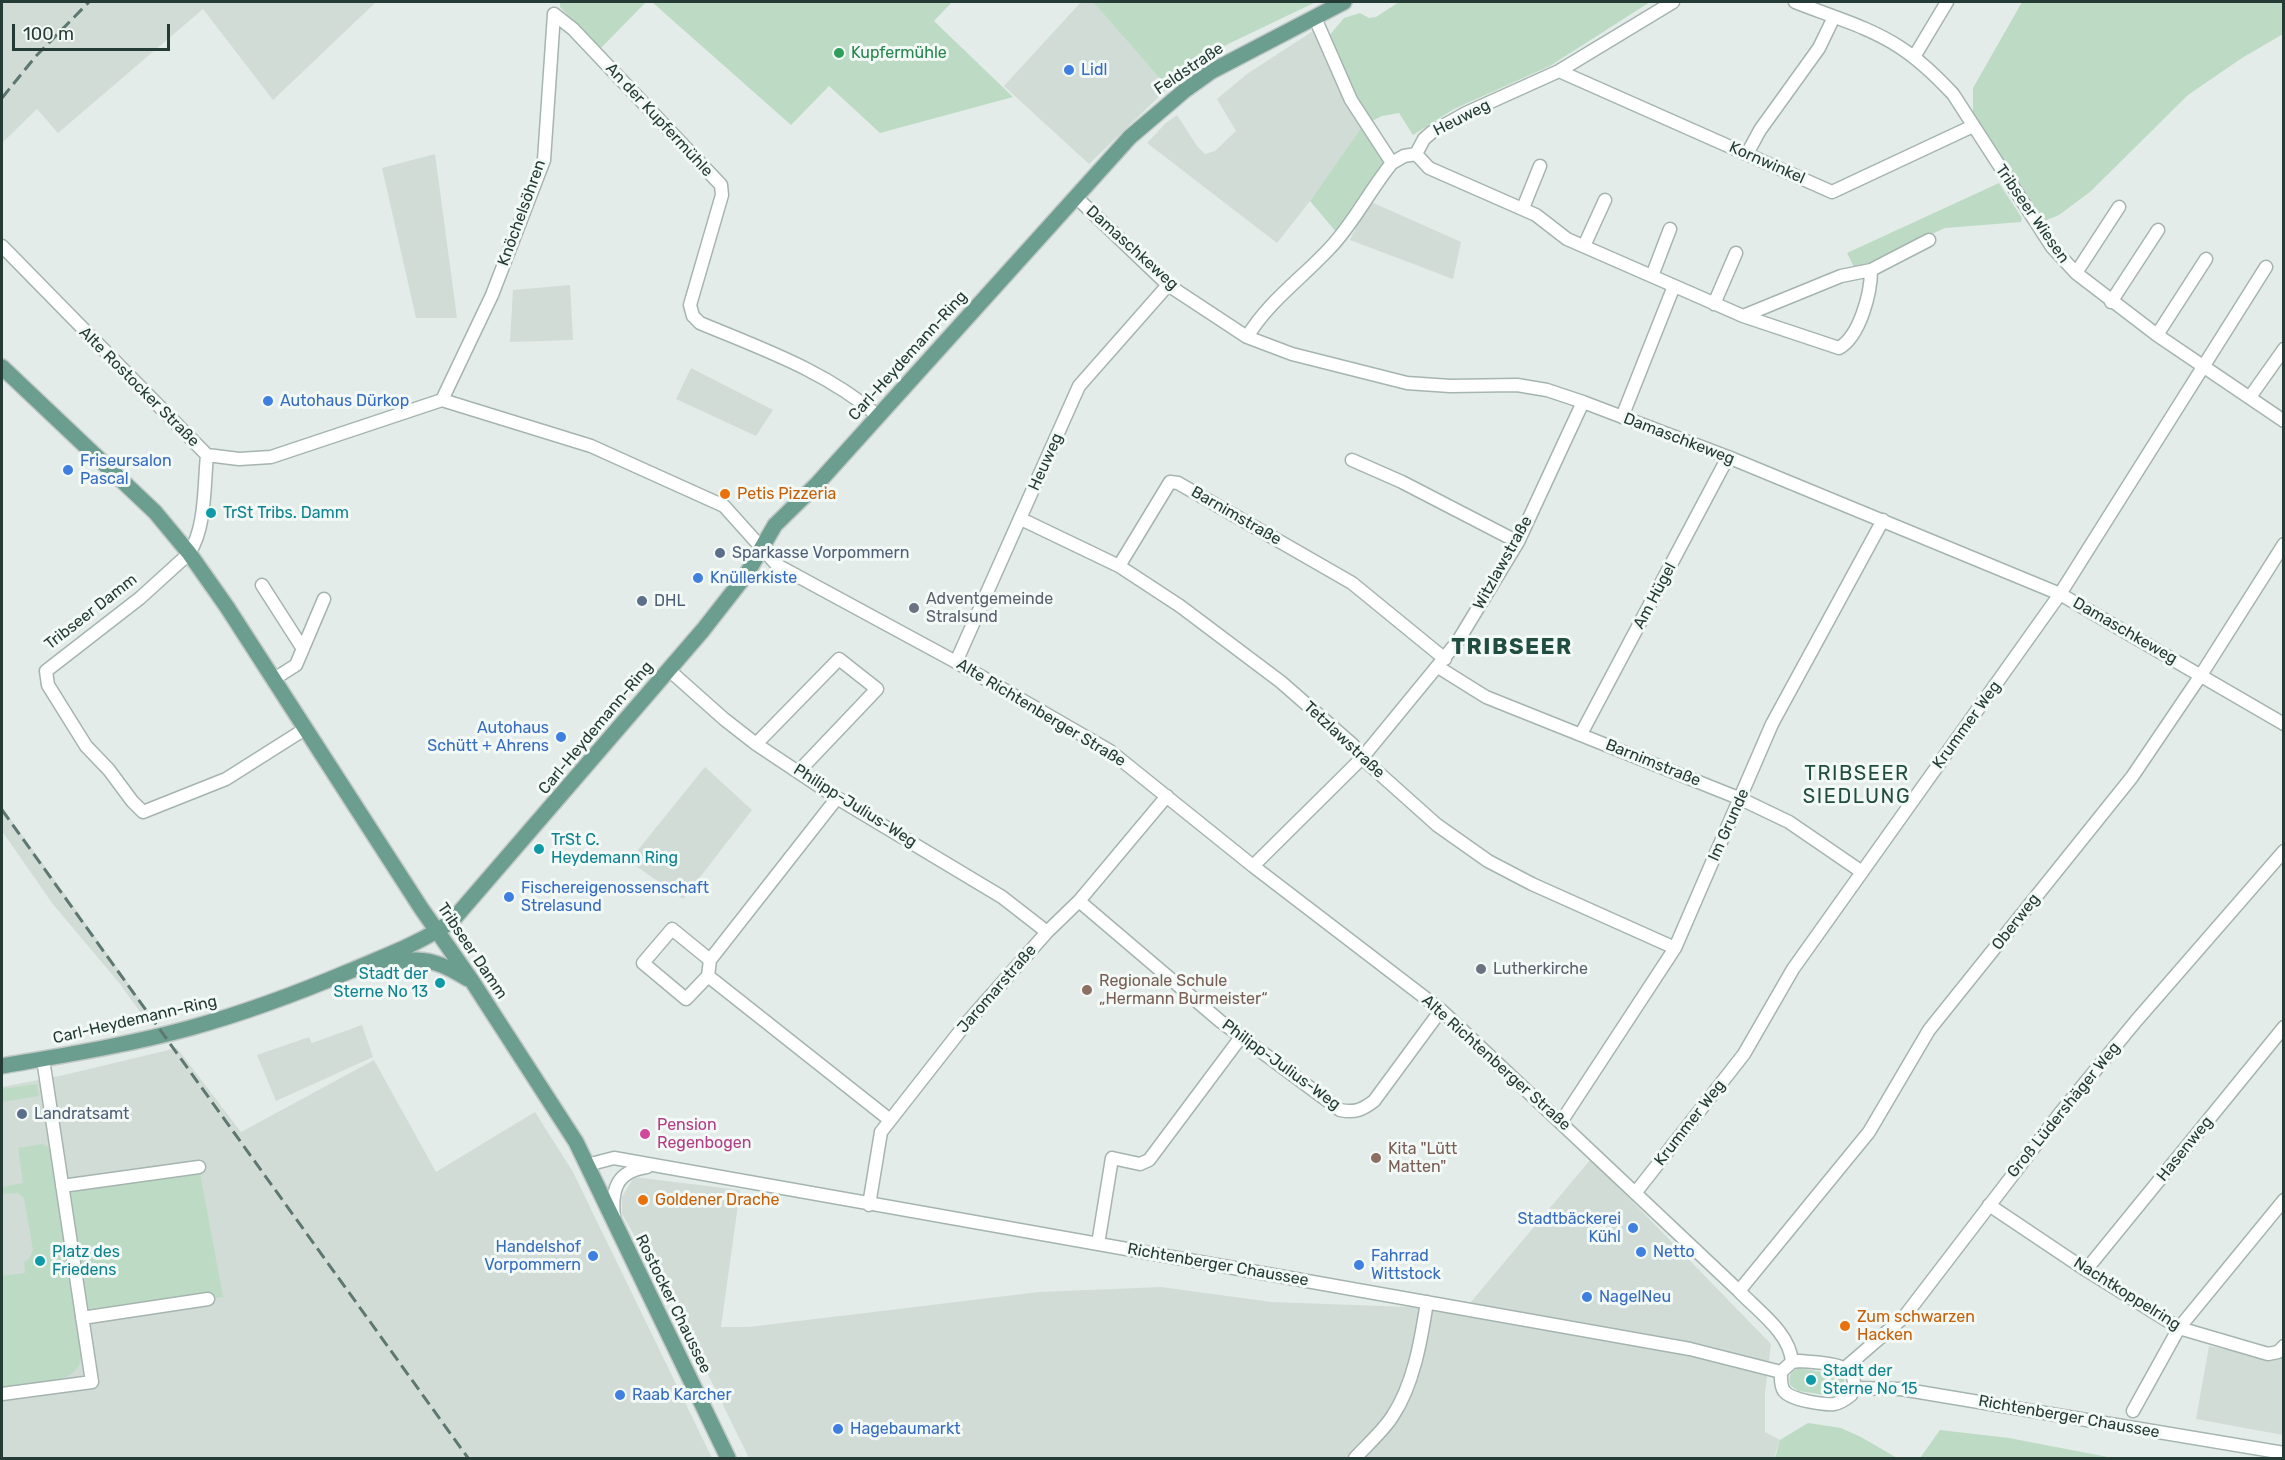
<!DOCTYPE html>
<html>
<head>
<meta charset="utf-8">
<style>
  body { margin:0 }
  #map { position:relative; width:2285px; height:1460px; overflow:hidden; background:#e3ece8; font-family:Rubik,sans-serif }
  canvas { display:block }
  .frame { position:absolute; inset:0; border:3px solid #243c35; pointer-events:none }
  .scale { position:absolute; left:12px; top:24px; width:158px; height:27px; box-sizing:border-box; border:3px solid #243c35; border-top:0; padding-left:8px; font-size:18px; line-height:21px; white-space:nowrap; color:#243c35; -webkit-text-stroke:4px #f3f9f6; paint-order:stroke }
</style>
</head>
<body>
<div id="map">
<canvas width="2285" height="1460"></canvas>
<div class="frame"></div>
<div class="scale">100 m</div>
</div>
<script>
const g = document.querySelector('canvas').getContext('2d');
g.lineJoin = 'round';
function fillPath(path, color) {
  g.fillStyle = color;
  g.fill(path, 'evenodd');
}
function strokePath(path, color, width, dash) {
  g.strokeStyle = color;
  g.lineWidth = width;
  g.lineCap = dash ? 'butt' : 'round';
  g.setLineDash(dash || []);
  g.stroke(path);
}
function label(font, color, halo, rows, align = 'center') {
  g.font = font + ' Rubik,sans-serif';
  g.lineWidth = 6;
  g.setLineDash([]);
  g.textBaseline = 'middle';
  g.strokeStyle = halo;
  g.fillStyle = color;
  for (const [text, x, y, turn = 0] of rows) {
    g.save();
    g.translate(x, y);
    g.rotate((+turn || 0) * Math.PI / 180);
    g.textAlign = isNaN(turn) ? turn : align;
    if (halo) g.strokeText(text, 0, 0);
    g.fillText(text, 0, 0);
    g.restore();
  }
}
fillPath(new Path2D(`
  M2,2H376L273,100L203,9L58,133L37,109L2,143Z
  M1081,2H1093L1168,88L1089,164L1004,86Z
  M1316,29L1363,125L1310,201L1277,243L1147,143L1165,124L1177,115L1197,146L1205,154L1215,151L1236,131L1217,99L1247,74Z
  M435,154L457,318H416L382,168Z
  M1369,201L1461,242L1453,279L1350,240Z
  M570,285L573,340L510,342L513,290Z
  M691,368L773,410L756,436L676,399Z
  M705,767L752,810L683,899L629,861Z
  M2,807L65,894L155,1021L148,1023L120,984L52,903L2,831Z
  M362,1025L373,1057L276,1101L257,1055L309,1037L312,1043Z
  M177,1048L241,1132L374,1060L436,1172L535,1112L573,1172L712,1458H2V1087L64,1075Z
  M1591,1159L1771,1344L1765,1393V1432L1780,1440L1774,1458H749L675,1307L622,1214V1197L634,1177L740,1190L721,1327H749L1039,1292L1161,1287L1271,1302L1465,1309Z
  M2209,1346L2270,1359L2283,1352V1435L2196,1419Z`), '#d1dcd7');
fillPath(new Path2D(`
  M560,2H646L600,49L560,7Z
  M652,2H952L934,21L1013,97L880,133L829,86L791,125Z
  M1093,2H1316L1228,44L1200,61L1168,88Z
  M1399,2H1650L1550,66L1454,109L1413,135L1399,113L1382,116L1370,122L1340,68L1328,37L1344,18L1360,13L1369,18L1376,17Z
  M2022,2H2283V34L2242,58L2188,95L2090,192L2059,215L2037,224L1973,126V88Z
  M1363,125L1384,158L1385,164L1365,189L1337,233L1310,201Z
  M1999,183L2022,218L2021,222L1945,228L1855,269L1847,253Z
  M37,1084L39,1096L2,1102V1089Z
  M42,1144L48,1147L52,1153L83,1349C82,1356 81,1365 75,1371C62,1384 20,1386 2,1389V1276L25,1273L24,1262L29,1259L33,1250L24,1198L18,1193L2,1194V1187L23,1183L18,1148Z
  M199,1167L223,1297L82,1318L62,1186Z
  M1799,1368L1840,1375L1844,1379V1389L1837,1396H1832L1798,1391L1790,1385C1788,1376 1791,1371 1799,1368Z
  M1808,1423L1841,1428L1861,1437L1897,1458H1775L1780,1440Z
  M1940,1430L2009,1438L2113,1458H1920Z`), '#bddbc4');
const minor = new Path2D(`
  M1795,2C1830,16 1870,27 1901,48C1921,61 1937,77 1953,94L2052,247L2076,273L2157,335L2284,421
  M554,14L573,29L721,185L722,195L690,305L693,316L700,323C762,349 826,371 878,416
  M1315,18L1351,100L1392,163
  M1914,57L1947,2
  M1559,71L1832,192L1973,126
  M1416,154L1429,168L1536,215L1567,239L1743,316L1841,276L1871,270L1929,240
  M1747,154L1760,130L1819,48L1834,17
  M1076,197L1168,285L1247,337L1292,354L1407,383L1450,386L1517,385L1547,390L1583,402L1728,457L2060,594L2284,724
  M1523,208L1540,166
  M2,246L207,455
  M1584,246L1605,200
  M2076,273L2119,207
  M1652,276L1670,229
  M2111,302L2158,230
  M1714,304L1736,253
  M1743,316L1839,348C1860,336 1871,293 1871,270
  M2157,335L2206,259
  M1247,337C1269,301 1301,279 1329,249C1354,223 1369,191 1392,163L1404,156L1416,154L1424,139L1432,132L1466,113L1559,71L1673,2
  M2250,397L2284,349
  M442,400L492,295L544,160L554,14
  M1622,417L1674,286
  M207,455L239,459L271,457L442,400L591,446L724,506L777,565L956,662L1110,751L1253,866L1441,1010L1739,1291C1758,1311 1790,1333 1792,1362
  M1352,460L1402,482L1518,542
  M1021,519L1119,566L1180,606L1281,682L1353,745L1362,758L1437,825L1488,861L1532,884L1675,948
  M189,553C206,529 204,484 207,455
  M183,559L140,598L46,671L48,685L86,746L109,770L132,801L143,812L226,779L305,729
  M1119,566L1170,482L1178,483L1352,583L1445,659
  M262,585L303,649
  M956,662L1079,386L1168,285
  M1438,667L1486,697L1741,799L1789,822L1862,872
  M669,670L724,719L756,744L837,798L1002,897L1047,932
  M274,679L296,665L324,599
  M1581,734L1728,457
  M756,744L839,659L877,689L799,771
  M837,798L710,960L708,976L890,1120
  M1253,866L1362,758L1458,641L1518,542L1583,402
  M1079,901L1220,1021L1340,1110C1355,1113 1362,1110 1374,1101L1441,1010
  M708,976L686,999L643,963L672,929L710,960
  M1561,1122L1675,948L1772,724L1883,520
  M587,1165L614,1158L1690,1349L1781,1372
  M62,1186L199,1167
  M1636,1192L1744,1054L1793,969L2060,594L2266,267
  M869,1205L881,1132L964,1026L1047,932L1079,901L1167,796
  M1989,1205L2086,1270L2179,1328L2268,1354L2278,1352L2284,1346
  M614,1217C611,1189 617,1171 647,1167
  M1098,1244L1112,1158L1140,1164L1149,1160L1241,1037
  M2086,1270L2284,1027
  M1739,1291L1869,1132L1929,1030L2132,777L2201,675L2284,544
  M82,1318L208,1299
  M1799,1361C1820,1363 1866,1361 1851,1395C1846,1399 1841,1403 1834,1404C1823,1405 1791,1400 1784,1391C1780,1385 1781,1378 1781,1372L1792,1362Z
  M1845,1368L1904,1317L2061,1112L2136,1021L2284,851
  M1854,1388L1901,1389L2284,1453
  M2,1394L92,1382L43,1059
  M2133,1411L2179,1328L2284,1200
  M1355,1458C1367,1445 1382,1432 1392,1417C1414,1384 1421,1340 1427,1302`);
const major = new Path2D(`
  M2,367L155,512L189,553L227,607L421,908L472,981L576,1142L728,1458
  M376,962C390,964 401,961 414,960C434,959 451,969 468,979
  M2,1066C65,1055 128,1045 190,1028C244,1013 298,993 350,971C385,956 421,943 452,921L703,630L746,575L775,525L817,484L1130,137L1184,91L1212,71L1344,2`);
strokePath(minor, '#a6b4af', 15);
strokePath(major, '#c2c8c6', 18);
strokePath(minor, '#fff', 12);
strokePath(major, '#6b9e8f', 15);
strokePath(new Path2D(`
  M2,98L36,56L89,2
  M2,810L468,1458`), '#5e7770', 3, [12, 6]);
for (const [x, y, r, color] of [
  [839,53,6,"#2e9e5b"],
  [1069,70,6,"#3f7fe0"],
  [268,401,6,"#3f7fe0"],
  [68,470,6,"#3f7fe0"],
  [725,494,6,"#e8710a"],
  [211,513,6,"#0f9aa8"],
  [720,553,6,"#5c6f8a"],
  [698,578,6,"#3f7fe0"],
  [642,601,6,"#5c6f8a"],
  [914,608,6,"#6b7280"],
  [561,737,6,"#3f7fe0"],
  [539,849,6,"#0f9aa8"],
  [509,897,6,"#3f7fe0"],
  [1481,969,6,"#6b7280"],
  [440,983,6,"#0f9aa8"],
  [1087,990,6,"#8d6e63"],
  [22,1114,6,"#5c6f8a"],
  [645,1134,6,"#d1479c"],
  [1376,1158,6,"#8d6e63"],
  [643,1200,6,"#e8710a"],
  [1633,1228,6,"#3f7fe0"],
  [1641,1252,6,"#3f7fe0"],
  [593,1256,6,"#3f7fe0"],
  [40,1261,6,"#0f9aa8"],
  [1359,1265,6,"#3f7fe0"],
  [1587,1297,6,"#3f7fe0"],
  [1845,1326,6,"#e8710a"],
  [1811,1380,6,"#0f9aa8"],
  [620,1395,6,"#3f7fe0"],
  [838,1429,6,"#3f7fe0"]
]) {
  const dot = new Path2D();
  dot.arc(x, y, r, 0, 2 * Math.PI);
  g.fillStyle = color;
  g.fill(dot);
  strokePath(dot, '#f3f9f6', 2);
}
label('16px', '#27864d', '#f3f9f6', [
  ["Kupfermühle",851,53]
], 'left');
label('16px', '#243c35', '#f3f9f6', [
  ["Feldstraße",1189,69,-34],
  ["Heuweg",1462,118,-27],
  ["An der Kupfermühle",659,120,47],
  ["Kornwinkel",1767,163,24],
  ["Knöchelsöhren",522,213,-70],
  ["Tribseer Wiesen",2032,214,55],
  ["Damaschkeweg",1132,248,42],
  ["Carl-Heydemann-Ring",908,356,-48],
  ["Alte Rostocker Straße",139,387,45],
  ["Damaschkeweg",1679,439,21],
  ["Heuweg",1046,462,-66],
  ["Barnimstraße",1236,516,30],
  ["Witzlawstraße",1503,563,-61],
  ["Am Hügel",1655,596,-62],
  ["Tribseer Damm",91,612,-38],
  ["Damaschkeweg",2125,631,30],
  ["Alte Richtenberger Straße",1041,713,31],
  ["Krummer Weg",1967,725,-54],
  ["Carl-Heydemann-Ring",596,728,-50],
  ["Tetzlawstraße",1344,740,43],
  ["Barnimstraße",1653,763,22],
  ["Philipp-Julius-Weg",855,806,32],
  ["Im Grunde",1729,825,-66],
  ["Oberweg",2016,922,-52],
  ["Tribseer Damm",472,951,56],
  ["Jaromarstraße",997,989,-49],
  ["Carl-Heydemann-Ring",135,1020,-13],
  ["Alte Richtenberger Straße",1496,1063,42],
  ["Philipp-Julius-Weg",1281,1065,36],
  ["Groß Lüdershäger Weg",2064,1110,-51],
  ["Krummer Weg",1690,1123,-52],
  ["Hasenweg",2185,1149,-51],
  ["Richtenberger Chaussee",1218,1265,10],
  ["Nachtkoppelring",2127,1294,32],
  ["Rostocker Chaussee",673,1304,64],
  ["Richtenberger Chaussee",2069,1417,10]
]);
label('16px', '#366cbe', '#f3f9f6', [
  ["Lidl",1081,70],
  ["Autohaus Dürkop",280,401],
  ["Friseursalon",80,461],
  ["Pascal",80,479],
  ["Knüllerkiste",710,578],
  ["Autohaus",549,728,"right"],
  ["Schütt + Ahrens",549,746,"right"],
  ["Fischereigenossenschaft",521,888],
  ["Strelasund",521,906],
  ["Stadtbäckerei",1621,1219,"right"],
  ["Kühl",1621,1237,"right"],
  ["Handelshof",581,1247,"right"],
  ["Vorpommern",581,1265,"right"],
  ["Netto",1653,1252],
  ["Fahrrad",1371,1256],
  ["Wittstock",1371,1274],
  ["NagelNeu",1599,1297],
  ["Raab Karcher",632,1395],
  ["Hagebaumarkt",850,1429]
], 'left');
label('16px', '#c56008', '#f3f9f6', [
  ["Petis Pizzeria",737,494],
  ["Goldener Drache",655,1200],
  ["Zum schwarzen",1857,1317],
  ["Hacken",1857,1335]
], 'left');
label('16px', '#0d838f', '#f3f9f6', [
  ["TrSt Tribs. Damm",223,513],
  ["TrSt C.",551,840],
  ["Heydemann Ring",551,858],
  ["Stadt der",428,974,"right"],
  ["Sterne No 13",428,992,"right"],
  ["Platz des",52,1252],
  ["Friedens",52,1270],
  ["Stadt der",1823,1371],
  ["Sterne No 15",1823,1389]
], 'left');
label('16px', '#4e5e75', '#f3f9f6', [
  ["Sparkasse Vorpommern",732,553],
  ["DHL",654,601],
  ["Landratsamt",34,1114]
], 'left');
label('16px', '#5b616d', '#f3f9f6', [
  ["Adventgemeinde",926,599],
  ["Stralsund",926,617],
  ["Lutherkirche",1493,969]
], 'left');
label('16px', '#785e54', '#f3f9f6', [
  ["Regionale Schule",1099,981],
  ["„Hermann Burmeister“",1099,999],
  ["Kita \"Lütt",1388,1149],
  ["Matten\"",1388,1167]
], 'left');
label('16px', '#b23c85', '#f3f9f6', [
  ["Pension",657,1125],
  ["Regenbogen",657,1143]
], 'left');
g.letterSpacing = '1.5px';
label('20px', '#214d41', '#f3f9f6', [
  ["TRIBSEER",1857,774],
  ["SIEDLUNG",1857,797]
]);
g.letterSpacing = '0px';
g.letterSpacing = '1.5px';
label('bold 22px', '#214d41', '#f3f9f6', [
  ["TRIBSEER",1512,648]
]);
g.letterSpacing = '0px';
</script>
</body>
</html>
